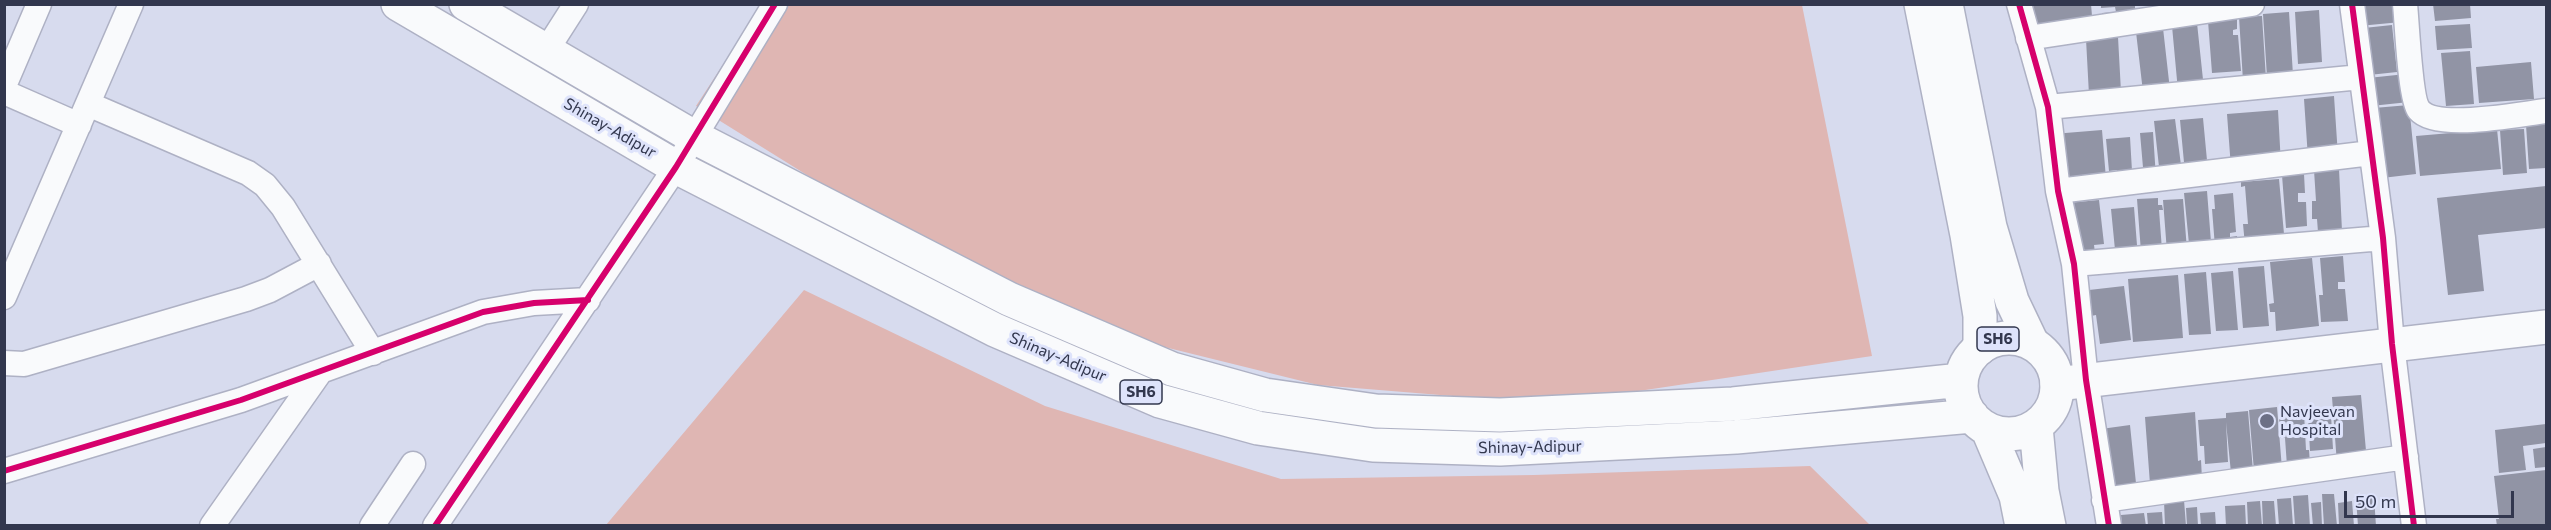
<!DOCTYPE html>
<html>
<head>
<meta charset="utf-8">
<style>
  body { margin:0 }
  #map { position:relative; width:2551px; height:530px; overflow:hidden; background:#d7dbee; font-family:Commissioner,sans-serif }
  canvas { display:block }
  .frame { position:absolute; inset:0; border:6px solid #32374e; pointer-events:none }
  .scale { position:absolute; left:2344px; top:491px; width:170px; height:27px; box-sizing:border-box; border:3px solid #32374e; border-top:0; padding-left:8px; font-size:18px; line-height:21px; white-space:nowrap; color:#32374e; -webkit-text-stroke:4px #dee3fb; paint-order:stroke }
</style>
</head>
<body>
<div id="map">
<canvas width="2551" height="530"></canvas>
<div class="frame"></div>
<div class="scale">50 m</div>
</div>
<script>
const g = document.querySelector('canvas').getContext('2d');
g.lineJoin = 'round';
function fillPath(path, color) {
  g.fillStyle = color;
  g.fill(path, 'evenodd');
}
function strokePath(path, color, width, dash) {
  g.strokeStyle = color;
  g.lineWidth = width;
  g.lineCap = dash ? 'butt' : 'round';
  g.setLineDash(dash || []);
  g.stroke(path);
}
function label(font, color, halo, rows, align = 'center') {
  g.font = font + ' Commissioner,sans-serif';
  g.lineWidth = 6;
  g.setLineDash([]);
  g.textBaseline = 'middle';
  g.strokeStyle = halo;
  g.fillStyle = color;
  for (const [text, x, y, turn = 0] of rows) {
    g.save();
    g.translate(x, y);
    g.rotate((+turn || 0) * Math.PI / 180);
    g.textAlign = isNaN(turn) ? turn : align;
    if (halo) g.strokeText(text, 0, 0);
    g.fillText(text, 0, 0);
    g.restore();
  }
}
fillPath(new Path2D(`
  M762,5H1802L1872,356L1612,395L1477,398L1318,385L1132,339L937,256L696,106Z
  M804,290L1045,406L1281,479L1534,475L1810,466L1870,525H606Z`), '#dfb6b3');
fillPath(new Path2D(`
  M2018,4H2091L2093,28L2021,35Z
  M2101,4H2135V16L2103,17L2102,13L2116,12L2115,7L2101,8Z
  M2357,4H2399L2401,22L2359,26Z
  M2433,4H2470L2471,18L2435,21Z
  M2319,10L2322,62L2298,64L2295,12Z
  M2289,12L2293,75L2267,77L2263,14Z
  M2262,16L2266,79L2243,81L2239,17Z
  M2237,19V29L2233,30V35H2238L2241,71L2212,73L2208,21Z
  M2197,23L2204,89L2178,91L2172,26Z
  M2470,24L2472,48L2437,50L2435,26Z
  M2392,25L2397,72L2369,75L2364,28Z
  M2163,28L2170,90L2143,92L2136,32Z
  M2118,37L2121,92L2089,95L2086,39Z
  M2470,51L2474,104L2446,106L2441,53Z
  M2531,62L2534,99L2479,103L2476,67Z
  M2406,74L2409,102L2371,106L2368,78Z
  M2334,96L2338,156L2308,158L2304,99Z
  M2409,105L2416,174L2382,178L2374,108Z
  M2278,110L2281,165L2231,168L2227,114Z
  M2203,118L2208,171L2185,173L2180,120Z
  M2175,119L2182,173L2160,176L2154,121Z
  M2546,123V168L2529,169L2526,125Z
  M2497,129L2501,169L2420,176L2416,136Z
  M2524,129L2527,173L2503,175L2500,130Z
  M2102,130L2107,191L2056,195L2053,134Z
  M2153,132L2156,178L2144,179L2140,133Z
  M2130,137L2133,188L2117,176V170L2109,171L2106,139Z
  M2339,169L2342,231L2318,232L2317,219H2312V201H2316L2314,170Z
  M2304,174L2305,193H2298V202H2306L2307,226L2286,228L2282,175Z
  M2279,179L2285,245H2245L2243,224H2248L2245,186L2241,187V182Z
  M2546,186V228L2478,235L2484,291L2448,295L2437,198Z
  M2207,191L2211,242L2189,244L2184,193Z
  M2233,193L2236,232L2230,233V237L2237,236L2238,245L2215,247L2212,209H2215L2214,195Z
  M2158,198V205H2162L2163,210H2159L2162,250L2141,252L2137,199Z
  M2183,199L2187,250L2167,252L2163,200Z
  M2099,200L2104,244L2094,245L2095,253L2062,257L2056,204Z
  M2134,207L2138,258L2116,260L2111,209Z
  M2343,256L2345,282H2338V289H2345L2348,321L2321,322L2319,295H2323L2320,258Z
  M2312,258L2319,326L2276,331L2275,312H2270L2269,304L2274,303L2270,262Z
  M2264,266L2269,326L2243,328L2238,268Z
  M2233,271L2238,330L2216,331L2211,273Z
  M2206,272L2211,334L2189,335L2184,274Z
  M2178,275L2183,338L2133,342L2128,279Z
  M2124,286L2131,340L2100,344L2096,315L2091,316L2089,290Z
  M2361,395L2367,462L2337,464L2332,397Z
  M2277,407L2282,469L2254,471L2249,410Z
  M2248,411L2253,471L2231,473L2226,422L2228,462L2205,464L2204,446H2200L2198,420L2226,418V413Z
  M2195,412L2198,461L2201,460L2202,479L2150,484L2145,417Z
  M2304,413L2306,450H2309L2310,464L2287,466L2285,438H2280L2279,415Z
  M2331,415L2333,449L2310,451L2308,416Z
  M2546,424V443L2523,446L2526,470L2499,473L2495,430Z
  M2130,425L2137,493L2109,497L2101,429Z
  M2546,447V467L2535,468L2533,449Z
  M2546,470V526H2497L2496,519H2499L2494,476Z
  M2322,494H2334L2337,526H2324Z
  M2308,495L2310,526H2295L2293,496Z
  M2374,497L2376,526H2358L2356,498Z
  M2291,498L2293,526H2279L2277,499Z
  M2184,500L2186,526H2165L2164,501Z
  M2260,501L2262,526H2248L2247,502Z
  M2262,501H2274L2276,526H2263Z
  M2352,501L2354,526H2339L2338,503Z
  M2321,502L2322,526H2313L2311,503Z
  M2245,505L2246,526H2226L2225,506Z
  M2197,507L2198,526H2187L2186,508Z
  M2162,512L2163,526H2148L2147,513Z
  M2215,512L2216,526H2201L2200,513Z
  M2144,513L2146,526H2122L2121,515Z`), '#9194a5');
const street = new Path2D(`
  M2019,4L2048,107L2058,191L2074,264L2086,380L2109,526
  M2352,4L2383,238L2392,344L2414,526
  M2405,4C2407,23 2410,99 2419,110C2437,131 2520,114 2546,111
  M2028,38L2252,4
  M546,51L576,4
  M4,86L39,4
  M4,92L79,125
  M88,104L248,173L265,185L283,207L373,353
  M2048,107L2361,77
  M2058,191L2371,153
  M2074,264L2383,238
  M4,297L131,4
  M4,363L24,364L246,299L270,290L319,264
  M4,471L241,400L483,312L534,303L588,300
  M2104,500L2406,457
  M212,526L320,372
  M372,526L413,464
  M435,526L676,167L775,4`);
const secondary = new Path2D(`
  M1921,4L1967,235L1980,316V348
  M1946,4L1990,227L2012,301L2032,343
  M2057,384L2546,327`);
const primary = new Path2D(`
  M398,4L676,167L995,330L1160,401L1258,428L1373,445L1500,449L1736,437L1972,416
  M466,4L694,137L1009,299L1172,369L1265,395L1376,411L1500,415L1733,404L1961,380
  M1961 386a48 48 0 1 1 96 0a48 48 0 1 1-96 0Z
  M2036,427L2042,491L2049,526
  M1988,430L2016,496L2022,526`);
strokePath(street, '#aeb1c4', 27);
strokePath(secondary, '#aeb1c4', 36);
strokePath(primary, '#aeb1c4', 36);
strokePath(street, '#f9fafc', 24);
strokePath(secondary, '#f9fafc', 33);
strokePath(primary, '#f9fafc', 33);
strokePath(new Path2D(`
  M2019,4L2048,107L2058,191L2074,264L2086,380L2109,526
  M2352,4L2383,238L2392,344L2414,526
  M4,471L241,400L483,312L534,303L588,300
  M435,526L676,167L775,4`), '#d6006c', 6);
for (const [x, y, r, color] of [
  [2267,421,8,"#6c7086"]
]) {
  const dot = new Path2D();
  dot.arc(x, y, r, 0, 2 * Math.PI);
  g.fillStyle = color;
  g.fill(dot);
  strokePath(dot, '#dee3fb', 2);
}
for (const [x, y, w] of [
  [1998,339,42],
  [1141,392,42]
]) {
  const box = new Path2D();
  box.roundRect(x - w / 2, y - 12, w, 24, 4.5);
  g.fillStyle = '#dee3fb';
  g.fill(box);
  strokePath(box, '#32374e', 1.5);
}
label('bold 15px', '#32374e', null, [
  ["SH6",1998,339],
  ["SH6",1141,392]
]);
label('16px', '#32374e', '#dee3fb', [
  ["Shinay-Adipur",610,128,30],
  ["Shinay-Adipur",1058,357,23],
  ["Shinay-Adipur",1530,447,-1]
]);
label('16px', '#32374e', '#dee3fb', [
  ["Navjeevan",2280,412],
  ["Hospital",2280,430]
], 'left');
</script>
</body>
</html>
